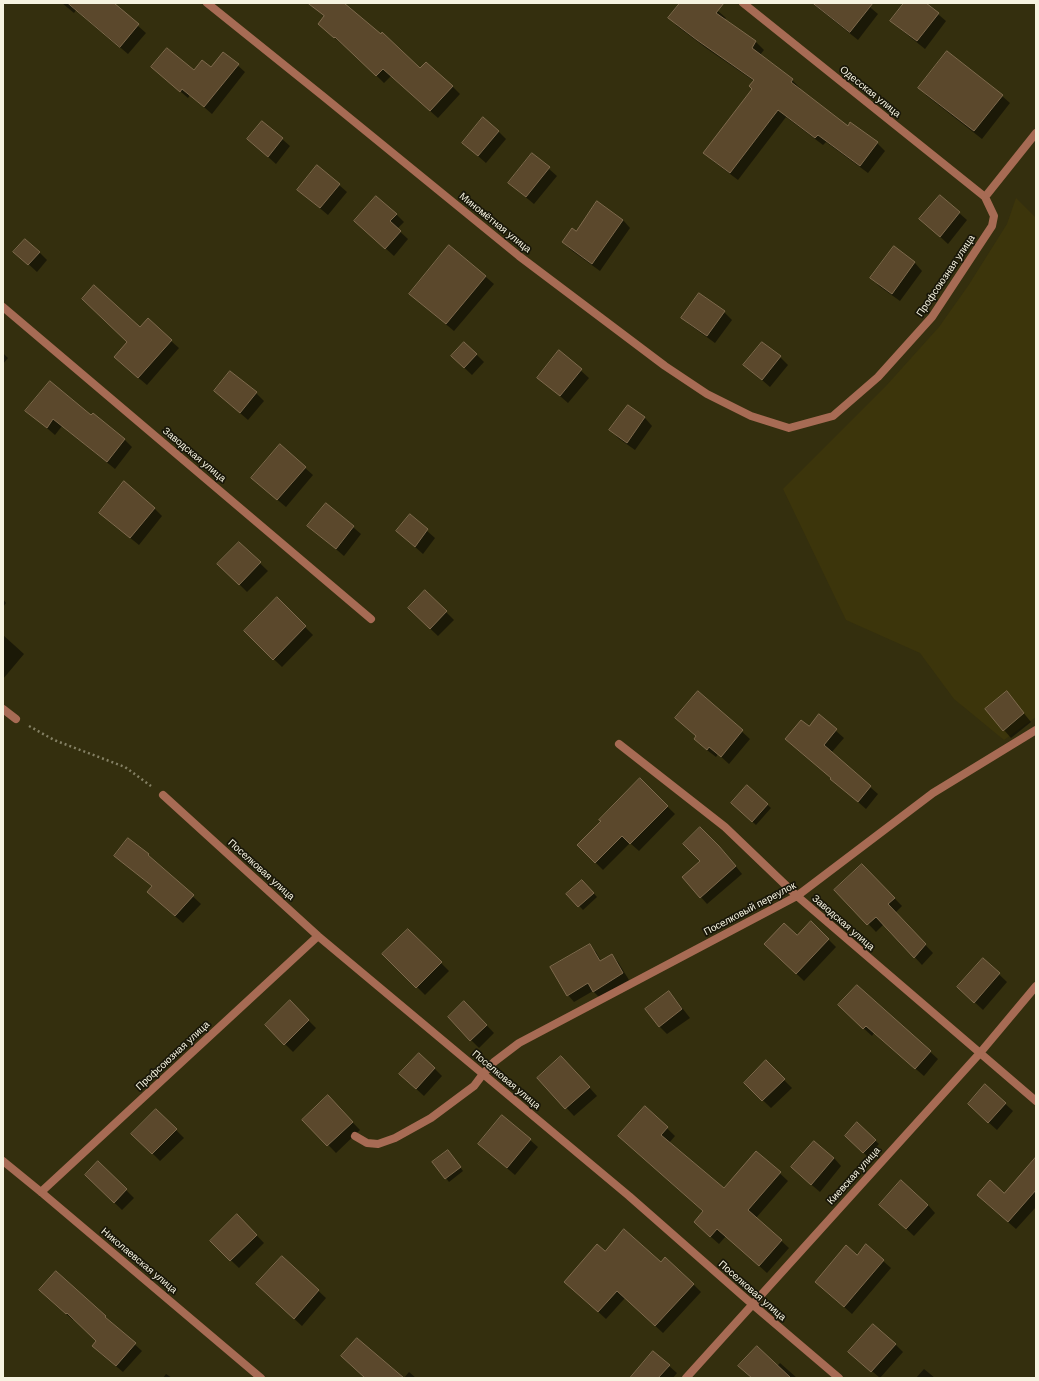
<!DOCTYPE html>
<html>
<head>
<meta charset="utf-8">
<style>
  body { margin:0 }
  #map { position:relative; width:1039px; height:1381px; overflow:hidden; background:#342f0e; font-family:Helvetica,sans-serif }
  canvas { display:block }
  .frame { position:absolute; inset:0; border:4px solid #f6f3e0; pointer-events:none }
</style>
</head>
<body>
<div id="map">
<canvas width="1039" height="1381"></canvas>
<div class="frame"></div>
</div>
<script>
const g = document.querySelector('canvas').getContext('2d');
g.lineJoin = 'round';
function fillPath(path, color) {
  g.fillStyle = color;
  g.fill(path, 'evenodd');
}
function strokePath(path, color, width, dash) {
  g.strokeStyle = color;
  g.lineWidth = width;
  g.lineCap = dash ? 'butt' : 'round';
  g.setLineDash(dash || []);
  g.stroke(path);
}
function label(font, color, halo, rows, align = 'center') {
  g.font = font + ' Helvetica,sans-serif';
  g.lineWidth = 3.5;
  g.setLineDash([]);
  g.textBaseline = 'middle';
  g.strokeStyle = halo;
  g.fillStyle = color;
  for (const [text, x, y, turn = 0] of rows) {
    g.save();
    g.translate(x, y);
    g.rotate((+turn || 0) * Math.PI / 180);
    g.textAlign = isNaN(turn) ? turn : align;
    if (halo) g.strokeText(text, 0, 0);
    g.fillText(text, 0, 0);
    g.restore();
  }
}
fillPath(new Path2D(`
  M1016,198L1036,218V717L1004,740L954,699L920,653L846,620L783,489L886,386L939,327L968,286L1007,224Z`), '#3c350b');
fillPath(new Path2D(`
  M62,3H112L146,33L128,54L76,10L74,13Z
  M308,3H342L420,70L452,86L460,94L438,118L391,76L384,83L344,44L343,45L319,24L325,17Z
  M681,3H709L726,18L724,20L756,42L764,50L760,55L792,80L800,88L799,89L848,127L877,143L885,151L868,173L826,142L823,145L786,117L738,180L713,161L705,153L753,89L754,81L706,48L677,26L670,18Z
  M812,3H865L878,14L858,40Z
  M905,3H925L946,21L925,49L899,28L891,20Z
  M224,53L245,72L212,114L190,95L188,98L152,67L194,72L212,69Z
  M920,88L1002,96L1010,103L982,139L927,96Z
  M498,131L506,139L486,163L471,150Z
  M248,139H282L290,146L276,164Z
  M532,154L557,176L534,204L517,190Z
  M339,185L347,192L328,215L298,190Z
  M959,213L967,220L948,244L921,219Z
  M396,214L404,222L397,229L408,239L394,256L363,228Z
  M623,220L630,228L600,271L571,250L563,242L576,232Z
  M450,246L494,284L454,331L418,301Z
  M894,248L915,263L922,271L900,301L879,286L872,278Z
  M39,252L47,260L37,272L23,259Z
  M724,312L732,320L715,343L690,325L682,317Z
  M140,328L171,341L179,348L147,385L123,365L128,342Z
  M559,351L589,378L568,403L538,377Z
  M3,353L8,358L3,364Z
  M476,354L484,362L472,375L452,356Z
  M780,357L788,365L770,387L745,365Z
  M215,391L256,393L264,401L248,420Z
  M628,406L645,418L652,426L635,450L618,438L611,430Z
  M27,411L91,416L93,415L125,440L132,447L115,469L62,426L55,435Z
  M280,446L313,475L286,507L260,485Z
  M326,504L361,534L344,556L309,526Z
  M154,508L162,516L139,545L108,520Z
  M410,516L435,538L423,554L397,531Z
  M239,543L268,571L247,592L219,564Z
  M3,599L6,603L3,607Z
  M277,599L313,635L282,667L245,631Z
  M446,612L454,620L438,636L417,616Z
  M3,635L24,654L3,679Z
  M698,692L750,739L729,764L718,754L716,757L703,747L697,737L676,718Z
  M1007,693L1031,722L1011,738L1004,730Z
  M819,716L844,738L831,753L878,794L866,809L832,779L809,728Z
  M640,780L675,814L639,851L630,843L603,870L578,845Z
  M747,786L771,808L756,825L732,803Z
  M128,839L148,855L201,904L183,923L156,900L153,887L115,855Z
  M726,854L742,874L707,904L683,877Z
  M870,873L902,906L895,913L933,953L922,965L884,924L876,932L836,890Z
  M586,885L597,897L583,910L568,894Z
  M811,922L836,947L804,981L766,944L797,937Z
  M408,930L449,971L425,995L384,954Z
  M589,945L596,952L601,961L612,955L618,962L629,980L600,998L593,991L574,1002L568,995Z
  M983,959L1007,982L983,1010L966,994Z
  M857,986L938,1059L924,1076L874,1033L872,1036L847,1013Z
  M669,992L676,1000L690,1018L667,1034L660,1027L646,1009Z
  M290,1002L316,1028L293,1052L266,1025Z
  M472,1010L494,1033L479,1048L471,1040Z
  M766,1062L792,1088L771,1108L745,1083Z
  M569,1065L597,1096L574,1116L538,1078Z
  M434,1068L442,1076L424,1096L400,1074Z
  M986,1086L1013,1111L997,1130L977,1112Z
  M328,1097L360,1130L336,1153L304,1120Z
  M645,1107L675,1136L669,1143L724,1189L757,1152L788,1181L756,1218L789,1248L767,1273L726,1236L719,1244L703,1230L704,1212L619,1136Z
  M156,1110L184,1138L160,1161L133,1134Z
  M857,1124L879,1144L867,1156L846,1136Z
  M530,1140L538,1147L515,1175L488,1152Z
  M451,1155L463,1171L449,1182L446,1178Z
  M834,1158L841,1166L820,1192L800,1175Z
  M1036,1159V1207L1016,1229L986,1203L1005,1195Z
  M98,1162L134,1198L122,1210L86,1175Z
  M928,1205L935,1213L914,1236L888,1212Z
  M237,1215L264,1243L239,1268L211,1241Z
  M605,1252L661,1263L693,1284L701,1292L663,1333L625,1298L606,1319L573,1289Z
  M857,1256L883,1261L891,1268L852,1314L824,1289Z
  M282,1257L326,1298L302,1326L257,1284Z
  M56,1273L142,1351L123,1372L100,1353L97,1341L74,1319L73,1320L40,1290Z
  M895,1344L903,1352L880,1378L858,1359Z
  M780,1363L797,1378H752L777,1366Z
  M669,1366L677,1373L673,1378H631Z
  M924,1369L935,1378H916Z
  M409,1372L416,1378H404Z
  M166,1374L172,1378H163Z`), '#0007');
const building = new Path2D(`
  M68,3H114L139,24L120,47Z
  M308,3H344L381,34L382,32L420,68L426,62L453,86L430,111L383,69L376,76L335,37L334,38L318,24L324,16Z
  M680,3H724L716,13L756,41L752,48L793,79L791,82L848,126L850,122L878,142L860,166L818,135L815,138L778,110L730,173L703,153L752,89L749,86L754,80L697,40L668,18Z
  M813,3H873L850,32Z
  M904,3H926L939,13L917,41L890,21Z
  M167,48L194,70L202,60L211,67L223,52L239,64L204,107L182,89L180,92L151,67Z
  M947,51L1003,95L974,131L918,88Z
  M483,117L499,131L478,156L462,143Z
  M262,121L283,138L268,157L247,139Z
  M532,153L550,167L526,197L508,183Z
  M317,165L340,184L320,208L297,190Z
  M940,195L960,212L940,237L919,219Z
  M376,196L397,214L390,221L401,231L385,249L354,221Z
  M597,201L623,220L592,264L562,242L572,228L576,231Z
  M25,239L40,252L28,265L13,252Z
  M449,245L486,276L446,324L409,294Z
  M894,246L915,262L892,294L870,278Z
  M94,285L140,327L148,318L172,340L138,378L114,357L127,342L82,299Z
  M699,293L725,311L707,336L681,318Z
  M464,342L477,354L464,368L451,356Z
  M762,342L781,356L762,380L743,365Z
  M559,350L582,369L560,396L537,378Z
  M230,371L257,392L240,413L214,391Z
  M50,381L91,415L93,413L125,439L107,462L53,419L47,428L25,411Z
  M628,405L645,417L627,443L609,430Z
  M280,444L306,467L277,500L251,478Z
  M124,481L155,508L130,538L99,513Z
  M326,503L354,526L336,549L307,526Z
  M410,514L428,529L415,547L396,531Z
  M239,542L261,562L239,585L217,564Z
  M425,590L447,611L430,629L408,608Z
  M277,597L306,626L273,660L244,631Z
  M698,691L743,730L721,757L709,747L707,750L694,739L696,736L675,718Z
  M1007,691L1024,713L1003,731L985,709Z
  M819,714L837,729L824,745L871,786L858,802L830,779L831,778L785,739L801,720L809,726Z
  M640,778L668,806L630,844L622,836L595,863L577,845L601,821L599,820Z
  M747,785L768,804L752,822L731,803Z
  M700,827L719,846L736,866L700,898L682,877L700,861L683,844Z
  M128,838L149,854L148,855L194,895L175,916L147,892L152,886L114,856Z
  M862,864L895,898L888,904L926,944L914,958L876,917L867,925L834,890Z
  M582,880L594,893L578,907L566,894Z
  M811,921L829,939L796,974L764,944L784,923L797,935Z
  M408,929L442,962L416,988L382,954Z
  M590,944L600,961L612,954L623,973L593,992L588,983L567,996L550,967Z
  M983,958L1000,973L974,1003L957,987Z
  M857,985L931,1051L915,1069L866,1026L863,1029L838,1005Z
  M669,991L682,1009L659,1027L645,1009Z
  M290,1000L309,1020L284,1045L265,1025Z
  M464,1001L487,1025L470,1041L448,1017Z
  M419,1053L435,1068L416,1089L399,1074Z
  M561,1056L590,1087L565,1109L537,1078Z
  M766,1060L785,1079L762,1101L744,1083Z
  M985,1084L1006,1103L988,1123L968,1104Z
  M328,1095L353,1122L327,1146L302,1120Z
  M645,1106L668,1127L661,1135L724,1188L756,1151L781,1172L748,1210L782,1240L759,1266L717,1229L710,1237L694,1222L703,1211L618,1136Z
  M156,1109L177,1129L152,1154L131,1134Z
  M502,1115L531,1139L507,1168L478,1144Z
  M857,1122L876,1140L863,1153L845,1136Z
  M814,1141L834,1158L811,1185L791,1167Z
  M448,1150L461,1167L445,1179L432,1162Z
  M1036,1157V1190L1008,1222L977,1195L990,1180L1004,1193Z
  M98,1161L127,1189L114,1203L85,1175Z
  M901,1180L928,1205L906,1229L879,1205Z
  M237,1214L257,1235L230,1261L210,1241Z
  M624,1229L661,1262L665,1257L694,1284L655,1326L617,1291L598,1312L564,1282L597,1244L605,1251Z
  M866,1244L884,1260L844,1307L815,1282L846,1245L857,1255Z
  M282,1256L319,1290L294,1319L256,1284Z
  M56,1271L106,1316L105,1317L136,1343L116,1366L92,1346L96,1341L67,1313L66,1314L39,1290Z
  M873,1324L896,1344L871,1372L848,1352Z
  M357,1338L404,1378H365L341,1356Z
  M757,1346L791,1378H752L738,1366Z
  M653,1351L670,1365L658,1378H630Z`);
fillPath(building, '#5b482c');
strokePath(building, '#7e6a4d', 1);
strokePath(new Path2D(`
  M29,726L54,740L125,767L151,786`), '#848064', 2.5, [2, 3]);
strokePath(new Path2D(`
  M355,1136L367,1143L378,1144L395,1138L431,1118L474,1086L483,1074`), '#a76b54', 8);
strokePath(new Path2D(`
  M207,3L324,97L519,256L665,366L707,394L751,416L789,428L833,416L878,377L932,317L992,226L994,216L985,197L1036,133
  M743,3L985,197
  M3,307L371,619
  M3,709L16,719
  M619,744L725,827L797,896L1036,1101
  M163,795L318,936L629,1196L752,1304L839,1378
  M483,1074L494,1062L519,1043L797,896L933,793L1036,730
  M3,1161L41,1192L261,1378
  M41,1192L318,936
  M686,1378L980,1053L1036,986`), '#a76b54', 8);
label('10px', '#f6f3e0', '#191709', [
  ["Одесская улица",870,92,39],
  ["Миномётная улица",495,223,39],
  ["Профсоюзная улица",946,276,-56],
  ["Заводская улица",194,455,40],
  ["Поселковая улица",261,870,42],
  ["Поселковый переулок",750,909,-28],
  ["Заводская улица",843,923,41],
  ["Профсоюзная улица",173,1056,-43],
  ["Поселковая улица",506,1080,40],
  ["Киевская улица",854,1176,-48],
  ["Николаевская улица",139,1261,40],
  ["Поселковая улица",752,1291,41]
]);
</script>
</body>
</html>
